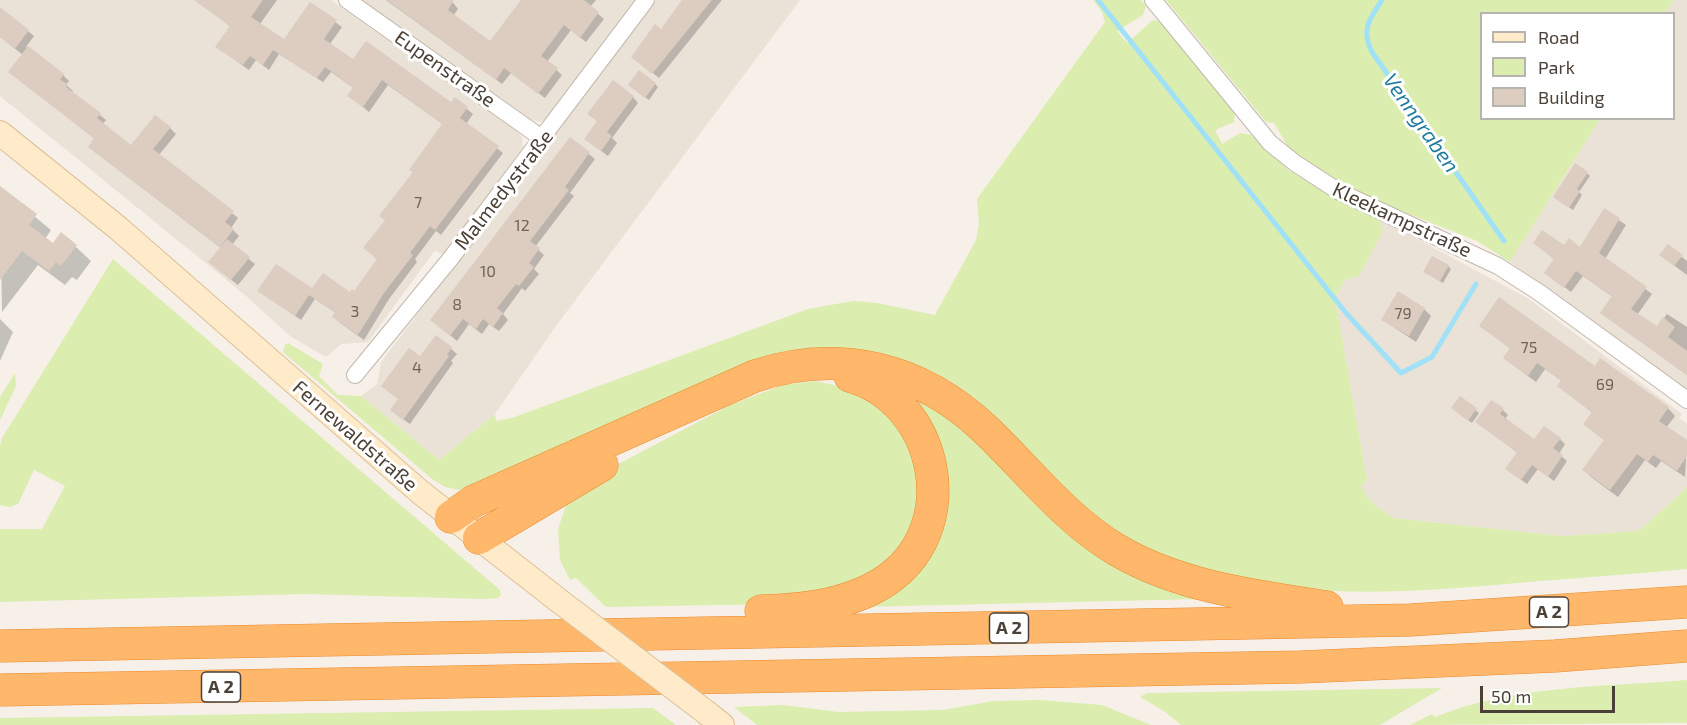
<!DOCTYPE html>
<html>
<head>
<meta charset="utf-8">
<style>
  body { margin:0 }
  #map { position:relative; width:1687px; height:725px; overflow:hidden; background:#f6f0e9; font-family:"Exo 2",sans-serif }
  canvas { display:block }
  .legend { position:absolute; left:1480px; top:12px; width:195px; height:108px; box-sizing:border-box; background:#fff; border:2px solid #b7b3af; margin:0; padding:8px 10px; list-style:none; font-size:18px; color:#4b4037 }
  .legend li { display:flex; align-items:center; gap:12px; height:30px }
  .legend b { width:30px; border:2px solid #b7b3af }
  .scale { position:absolute; left:1480px; top:686px; width:135px; height:27px; box-sizing:border-box; border:3px solid #4b4037; border-top:0; padding-left:8px; font-size:18px; line-height:21px; white-space:nowrap; color:#4b4037; -webkit-text-stroke:4px #fff; paint-order:stroke }
</style>
</head>
<body>
<div id="map">
<canvas width="1687" height="725"></canvas>
<ul class="legend">
<li><b style="height:8px;background:#ffeaca"></b>Road</li>
<li><b style="height:16px;background:#dbedaf"></b>Park</li>
<li><b style="height:16px;background:#dccdc0"></b>Building</li>
</ul>
<div class="scale">50 m</div>
</div>
<script>
const g = document.querySelector('canvas').getContext('2d');
g.lineJoin = 'round';
function fillPath(path, color) {
  g.fillStyle = color;
  g.fill(path, 'evenodd');
}
function strokePath(path, color, width, dash) {
  g.strokeStyle = color;
  g.lineWidth = width;
  g.lineCap = dash ? 'butt' : 'round';
  g.setLineDash(dash || []);
  g.stroke(path);
}
function label(font, color, halo, rows, align = 'center') {
  g.font = font + ' "Exo 2",sans-serif';
  g.lineWidth = 6;
  g.setLineDash([]);
  g.textBaseline = 'middle';
  g.strokeStyle = halo;
  g.fillStyle = color;
  for (const [text, x, y, turn = 0] of rows) {
    g.save();
    g.translate(x, y);
    g.rotate((+turn || 0) * Math.PI / 180);
    g.textAlign = isNaN(turn) ? turn : align;
    if (halo) g.strokeText(text, 0, 0);
    g.fillText(text, 0, 0);
    g.restore();
  }
}
fillPath(new Path2D(`
  M0,0H331L515,130L522,137L523,147L443,255L435,250L368,342L341,344L326,357L290,336L245,295L0,96Z
  M360,0H635L548,118L540,122L532,120Z
  M656,0H800L553,330L495,414L439,460L361,396L377,384L381,362Z
  M1674,0H1687V392L1510,262L1600,119L1674,118V14L1665,13Z
  M1380,219L1529,299L1682,414L1679,418L1687,424V487L1639,531L1562,536L1393,518L1372,503L1361,487L1367,480L1335,298L1345,280L1359,276L1383,231Z`), '#eae1d7');
fillPath(new Path2D(`
  M1093,0H1141L1146,6L1143,15L1117,31L1127,43L1153,20L1161,22L1235,112L1234,122L1215,130L1222,144L1240,133L1251,135L1288,170L1380,219L1383,231L1359,276L1345,280L1335,298L1367,480L1361,487L1372,503L1393,518L1562,536L1639,531L1687,487V569C1623,575 1559,579 1495,585C1367,596 1220,603 1109,527C1039,479 998,392 913,364C894,358 871,356 850,352L459,490L445,487L432,479L283,352L285,345L288,343L323,364L319,376L338,395L361,396L439,460L495,414L496,421L512,418L808,309L853,301L877,303L935,315L976,240L979,224L977,199L1105,22L1102,12Z
  M1166,0H1674L1665,13L1482,14V118L1600,119L1510,262L1477,241L1364,196L1315,169L1288,147L1274,123L1266,122Z
  M113,259L500,590L501,595L498,598L485,599L306,594L0,602V529H42L65,486L34,470L18,504L10,507L0,505V446L2,438Z
  M15,373L16,386L0,420V397Z
  M815,381L863,391L904,427L920,468L916,518L903,544L870,577L772,604L606,607L576,578L570,580L560,560L558,529L568,500L594,477L730,405L783,385Z
  M910,386L1199,599L860,607L928,539Z
  M1687,680V723L1410,725L1432,714L1435,717C1513,685 1604,687 1687,680Z
  M1442,688L1380,725H1181L1164,711L1140,697L1147,693Z
  M1040,700L1102,705L1151,725H757L734,707L783,705L839,712L943,710L993,701Z
  M653,708L676,725H0V718Z`), '#dbedaf');
fillPath(new Path2D(`
  M196,0H277L260,24L284,41L310,4L342,27L330,44L353,61L451,104L455,99L473,114L466,124L503,153L441,235L436,231L415,259L417,262L389,299L364,340L339,322L334,317L336,313L315,299L301,320L259,291L355,293L378,259L386,220L444,125L388,85L369,112L349,96L354,88L331,72L323,82L279,54L269,70L256,60L249,70L217,47L231,27Z
  M386,0H451L458,9L453,16L491,44L526,0H596L590,7L604,19L586,42L571,30L547,62L562,75L545,98L511,73L502,84Z
  M683,0H722L659,78L633,57L661,31Z
  M0,9L34,36L26,47L63,75L69,81L66,85L73,91L71,93L100,115L106,120L102,125L131,147L170,128L176,134L159,155L238,218L231,228L239,236L232,245L255,264L238,285L216,268L221,248L95,152V139L10,72L23,55L0,37Z
  M655,84L658,87L649,100L633,88Z
  M633,97L638,103L612,138L617,143L608,156L592,144L598,122L589,114Z
  M570,139L595,159L570,193L574,196L535,247L544,255L534,269L539,274L525,291L522,288L503,314L508,320L499,331L489,324L482,334L469,324L457,341L432,320Z
  M1587,173L1590,176L1579,192L1582,195L1573,210L1558,200Z
  M0,188L51,230L45,239L53,245L62,234L91,261L77,280L72,277L65,285L38,265L2,312Z
  M1604,210L1626,225L1605,259L1652,294L1637,315L1657,328L1667,314L1687,327V375L1602,313L1613,297L1583,276L1571,292L1546,273L1555,260L1535,243L1581,249Z
  M1668,246L1687,261V275L1664,258Z
  M1448,266L1451,269L1443,283L1428,274Z
  M1424,309L1431,316L1416,342L1383,320Z
  M0,319L13,332L0,361Z
  M1481,326L1595,368L1668,408L1675,416L1666,428L1687,442L1685,477L1661,461L1656,468L1645,460L1618,497L1591,477L1584,470L1605,441L1585,424L1593,413L1567,393L1562,381L1545,369L1536,382L1513,365L1505,358L1511,349Z
  M437,337L457,354L451,361L453,363L410,424L397,415L421,358Z
  M1460,398L1479,413L1472,423L1456,411Z
  M1503,410L1508,415L1505,419L1535,441L1560,439L1565,444L1559,454L1567,461L1554,481L1538,469L1527,484L1513,474L1518,453L1483,427Z`), '#0003');
strokePath(new Path2D(`
  M1098,0L1346,313L1401,373L1432,357L1476,284
  M1382,0C1369,19 1361,30 1372,52L1504,241`), '#a1e1f7', 5);
fillPath(new Path2D(`
  M194,0H263L251,17L284,39L310,2L337,20L324,39L353,59L366,41L451,102L455,97L468,107L460,118L499,146L435,230L430,226L410,253L413,255L384,293L358,335L332,317L335,312L309,295L295,316L257,291L276,264L312,288L323,273L350,292L352,289L354,291L377,259L363,248L385,220L379,216L413,172L409,170L442,124L382,80L363,107L347,96L353,87L325,67L317,78L273,50L263,65L250,56L243,65L215,47L230,26Z
  M387,0H454L448,10L490,41L521,0H584L599,12L580,38L564,25L541,56L558,68L538,94L504,68L496,80Z
  M682,0H712L652,74L631,57L655,24L661,29Z
  M0,7L29,30L15,49L0,37Z
  M28,46L64,74L60,80L68,84L66,87L101,113L97,118L131,145L155,115L171,127L153,149L234,211L225,222L234,229L220,247L88,147L94,138L8,72Z
  M639,70L656,83L645,98L628,85Z
  M613,80L634,96L607,132L612,136L601,151L584,139L597,121L587,114Z
  M570,137L590,152L565,187L569,190L530,241L540,248L529,263L534,267L519,286L516,284L497,308L503,313L493,327L483,319L476,329L463,319L450,336L430,320Z
  M1575,163L1588,172L1577,189L1580,191L1569,208L1553,197Z
  M0,186L37,214L29,225L53,243L61,232L77,245L61,266L56,262L49,271L22,251L0,280Z
  M1604,208L1620,218L1599,253L1647,287L1631,309L1657,326L1663,317L1675,327L1668,337L1687,351V375L1600,313L1612,296L1576,271L1564,288L1544,273L1554,259L1533,243L1542,230L1564,245L1569,238L1580,247Z
  M227,239L250,257L231,280L208,262Z
  M1668,244L1683,255L1674,266L1659,255Z
  M1432,256L1449,265L1440,281L1423,272Z
  M1398,291L1425,308L1409,336L1381,320Z
  M1499,297L1595,366L1600,358L1669,407L1659,421L1687,440V456L1677,471L1653,455L1648,462L1637,454L1610,490L1582,470L1604,440L1583,424L1592,412L1557,386L1561,380L1537,363L1528,376L1503,358L1510,348L1479,326Z
  M436,335L452,347L447,355L449,356L403,420L390,410L398,399L381,386L409,348L420,356Z
  M1460,396L1477,408L1468,421L1451,408Z
  M1491,400L1504,408L1500,414L1534,439L1544,426L1561,438L1553,448L1563,455L1548,477L1532,465L1521,480L1505,469L1517,452L1475,422Z`), '#dccdc0');
const street = new Path2D(`
  M347,0L543,139
  M1153,0L1270,143L1295,163L1338,191L1498,266L1540,293L1687,400
  M355,375L451,258L646,0`);
const secondary = new Path2D(`
  M0,133L118,228L420,492L558,600
  M707,713L722,725`);
const highway = new Path2D(`
  M451,517L474,501L755,376C840,348 921,368 986,430C1029,471 1065,519 1117,550C1180,587 1255,596 1327,607
  M479,538L602,465
  M761,611C805,610 855,604 891,577C964,521 936,400 850,376
  M0,646L1411,620L1687,602
  M0,690L1301,667L1555,656L1687,646`);
strokePath(street, '#c3b7ab', 18);
strokePath(secondary, '#ddc097', 26);
strokePath(highway, '#ec892d', 33);
strokePath(street, '#fff', 16);
strokePath(secondary, '#ffeaca', 24);
strokePath(highway, '#ffb86b', 32);
const secondaryBridge = new Path2D(`
  M558,600L707,713`);
strokePath(secondaryBridge, '#ddc097', 26, []);
strokePath(secondaryBridge, '#ffeaca', 24);
label('16px', '#6f6359', null, [
  ["7",418,203],
  ["12",522,226],
  ["10",488,272],
  ["8",457,305],
  ["3",355,312],
  ["79",1403,314],
  ["75",1529,348],
  ["4",417,368],
  ["69",1605,385]
]);
for (const [x, y, w] of [
  [1549,612,39],
  [1009,628,39],
  [221,687,39]
]) {
  const box = new Path2D();
  box.roundRect(x - w / 2, y - 15, w, 30, 4.5);
  g.fillStyle = '#fff';
  g.fill(box);
  strokePath(box, '#4b4037', 1.5);
}
label('bold 18px', '#4b4037', null, [
  ["A 2",1549,612],
  ["A 2",1009,628],
  ["A 2",221,687]
]);
label('20px', '#4b4037', '#fff', [
  ["Eupenstraße",445,69,35],
  ["Malmedystraße",504,190,-52],
  ["Kleekampstraße",1402,220,25],
  ["Fernewaldstraße",355,436,41]
]);
label('italic 21px', '#207c9f', '#fff', [
  ["Venngraben",1421,123,55]
]);
</script>
</body>
</html>
